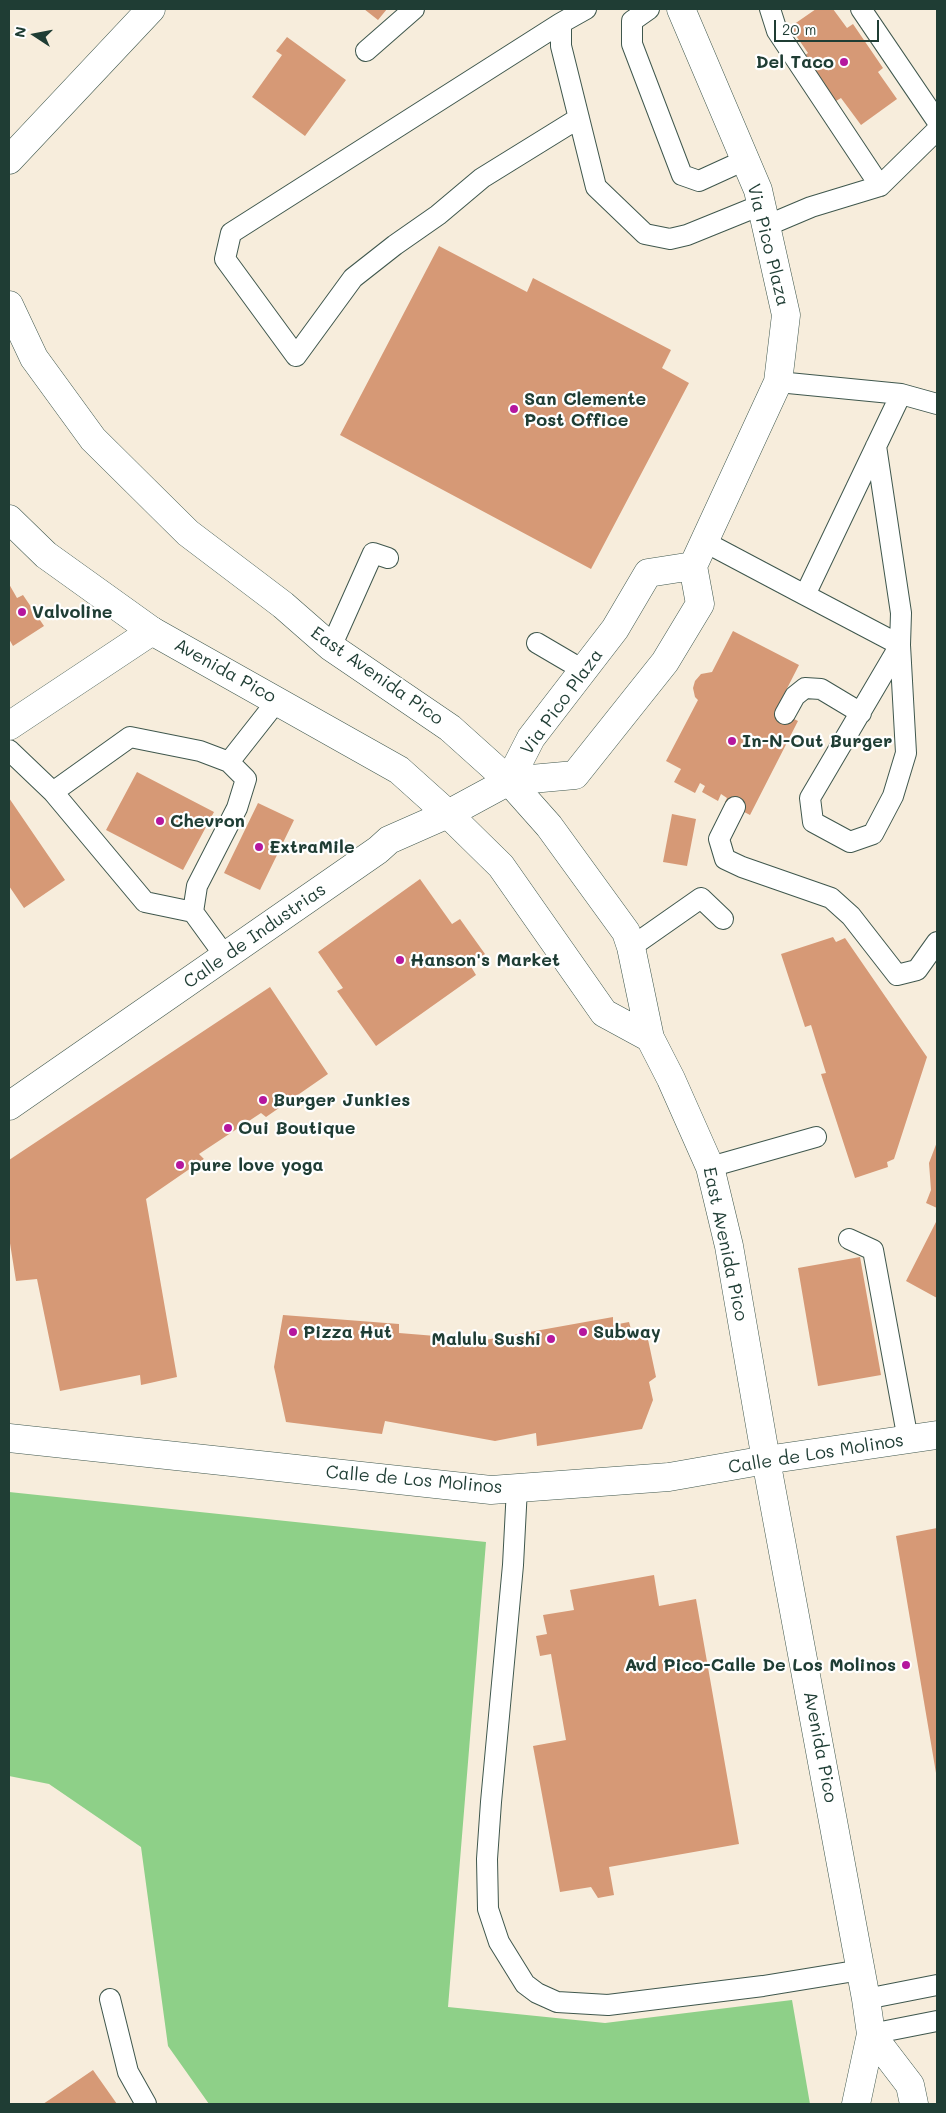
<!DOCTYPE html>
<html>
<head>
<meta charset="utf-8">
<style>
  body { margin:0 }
  #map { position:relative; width:946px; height:2113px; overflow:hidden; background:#f7eddc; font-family:Mali,sans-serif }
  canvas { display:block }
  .frame { position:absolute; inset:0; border:10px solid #1f3d34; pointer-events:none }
  .north { position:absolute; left:10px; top:10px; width:50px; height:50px; -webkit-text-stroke:4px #fff; paint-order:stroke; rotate:281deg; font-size:14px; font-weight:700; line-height:20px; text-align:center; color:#1f3d34 }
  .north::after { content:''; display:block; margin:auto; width:18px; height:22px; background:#1f3d34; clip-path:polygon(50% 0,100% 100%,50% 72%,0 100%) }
  .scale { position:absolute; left:774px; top:20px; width:105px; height:22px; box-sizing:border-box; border:2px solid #1f3d34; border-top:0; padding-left:6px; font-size:15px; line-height:18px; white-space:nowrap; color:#1f3d34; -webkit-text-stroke:4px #fff; paint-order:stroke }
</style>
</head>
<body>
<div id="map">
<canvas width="946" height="2113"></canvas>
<div class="frame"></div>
<div class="north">N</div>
<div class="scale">20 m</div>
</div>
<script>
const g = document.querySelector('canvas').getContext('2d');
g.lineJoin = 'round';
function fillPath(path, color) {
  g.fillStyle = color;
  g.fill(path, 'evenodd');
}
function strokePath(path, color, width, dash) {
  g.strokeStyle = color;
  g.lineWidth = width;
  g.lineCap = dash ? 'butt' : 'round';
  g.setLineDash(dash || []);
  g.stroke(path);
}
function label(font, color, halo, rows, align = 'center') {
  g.font = font + ' Mali,sans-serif';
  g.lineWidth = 4.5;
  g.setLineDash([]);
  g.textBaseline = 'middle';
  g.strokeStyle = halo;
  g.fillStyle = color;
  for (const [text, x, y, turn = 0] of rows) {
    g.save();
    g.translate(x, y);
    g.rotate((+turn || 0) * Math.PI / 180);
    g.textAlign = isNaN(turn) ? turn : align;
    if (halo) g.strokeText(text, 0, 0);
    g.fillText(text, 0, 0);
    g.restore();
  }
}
fillPath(new Path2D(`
  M9,1492L486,1542L448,2007L605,2023L792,2000L810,2104H209L168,2046L141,1847L49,1784L9,1776Z`), '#8ed088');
fillPath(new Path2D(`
  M364,9H387L378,20Z
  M816,9H833L847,28L853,24L883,68L878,72L897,99L861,125L841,98L836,101L804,56L808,53L790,27Z
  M287,37L346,80L305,136L252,97L282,55L276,51Z
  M439,246L527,292L533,278L671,350L662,368L689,383L591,569L340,435Z
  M9,584L17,598L23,595L44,626L13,646L9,639Z
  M733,631L799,665L776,710L798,721L750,815L725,802L727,798L721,794L718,801L702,792L705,786L700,783L695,793L674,782L681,769L666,761L698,700L695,697L693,688L695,681L701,674L712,672Z
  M137,772L214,812L183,870L106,830Z
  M9,798L65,880L24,908L9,886Z
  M258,803L294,820L260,890L224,873Z
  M672,814L696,819L687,866L663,862Z
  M420,879L452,924L460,919L485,954L470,965L476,975L376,1046L337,991L343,988L318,952Z
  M833,937L836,942L845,938L927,1057L894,1159L887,1162L888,1167L855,1178L821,1074L826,1073L811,1025L805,1027L781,954Z
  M270,987L328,1074L266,1117L261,1113L199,1154L204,1159L146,1199L177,1377L141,1385L140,1375L60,1391L37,1279L16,1281L9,1237V1160Z
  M937,1142V1208L926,1203L931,1190L929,1163Z
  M937,1220V1298L906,1281Z
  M860,1257L881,1375L818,1386L798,1268Z
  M283,1315L399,1324V1333L485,1340L613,1317V1325L629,1322L631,1329L646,1330L656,1377L649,1382L653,1400L642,1429L537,1446L536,1433L495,1441L385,1421L382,1434L286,1422L274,1367Z
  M937,1528V1772L936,1773L896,1536Z
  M654,1575L659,1606L696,1599L739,1844L609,1867L614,1895L598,1898L591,1887L560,1892L533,1746L566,1740L551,1654L540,1656L536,1636L547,1634L543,1615L574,1610L570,1590Z
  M93,2070L117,2104H43L55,2096Z`), '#d69976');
const service = new Path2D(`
  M586,9L561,23V46L596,187L645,234L670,239L687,235L761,205
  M649,9L632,21V44L682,175L699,181L745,160
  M770,9L777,31L880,186
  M861,9L937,121
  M561,23L231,233L225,259L296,356L353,278L395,245L438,215L482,178L579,118
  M366,51L414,9
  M766,226L811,207L880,186L937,130
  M778,382L901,394L937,404
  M876,446L901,613L900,645L906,753L893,796L873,834L850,842L813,822L810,798L900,645
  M705,542L805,595
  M537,643L583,670
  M900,645L805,595L901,394
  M331,647L373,553L388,558
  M785,714L795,696L805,688L821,689L861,713
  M9,750L53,792L145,902L193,912
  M53,792L130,737L200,751L229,762
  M735,807L719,839L725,859L742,867L831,898L851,916L897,975L917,970L937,942
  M631,947L701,898L723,919
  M225,956L193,912L197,886L237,808L246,779L229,762L277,701
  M710,1167L816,1137
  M849,1239L873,1250L908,1440
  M517,1488L513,1565L491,1802L487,1859L488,1909L499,1942L525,1984L537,1993L557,2002L608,2005L763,1986L861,1970
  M110,1999L128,2072L146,2104
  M866,1999L937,1985
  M871,2034L937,2021`);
const minor = new Path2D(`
  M9,726L152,631
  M509,781L531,738L615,629L648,573L693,566
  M9,1106L378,850L389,840L448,814L509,781L575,775L665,662L700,604L693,566L778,382L786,315L758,190L681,9
  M9,1438L491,1490L669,1477L766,1460`);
const tertiary = new Path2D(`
  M766,1460L937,1435`);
const primary = new Path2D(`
  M9,305L34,358L93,439L188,533L283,605L331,647L450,728L509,781L549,826L626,932L631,947L650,1038L671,1079L710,1167L729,1246L766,1460L866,1999L871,2034L856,2104
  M9,519L46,555L152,631L399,770L448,814L501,866L604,1013L650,1038
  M871,2034L910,2085L914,2104`);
const motorway = new Path2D(`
  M9,160L151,9`);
strokePath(service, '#3f574d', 22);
strokePath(minor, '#3f574d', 29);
strokePath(tertiary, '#3f574d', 29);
strokePath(primary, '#3f574d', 29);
strokePath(motorway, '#3f574d', 29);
strokePath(service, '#fff', 20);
strokePath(minor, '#fff', 28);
strokePath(tertiary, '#fff', 28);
strokePath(primary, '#fff', 28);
strokePath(motorway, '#fff', 28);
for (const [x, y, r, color] of [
  [844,62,5,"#b5179e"],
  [514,409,5,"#b5179e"],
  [22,612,5,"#b5179e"],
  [732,741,5,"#b5179e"],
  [160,821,5,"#b5179e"],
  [259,847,5,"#b5179e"],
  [400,960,5,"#b5179e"],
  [263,1100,5,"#b5179e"],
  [228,1128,5,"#b5179e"],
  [180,1165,5,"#b5179e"],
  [293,1332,5,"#b5179e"],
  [583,1332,5,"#b5179e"],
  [551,1339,5,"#b5179e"],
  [906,1665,5,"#b5179e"]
]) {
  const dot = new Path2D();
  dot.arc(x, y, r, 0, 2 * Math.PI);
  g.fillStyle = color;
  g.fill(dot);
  strokePath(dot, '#fff', 2);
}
label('bold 18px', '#1f3d34', '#fff', [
  ["Del Taco",834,62,"right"],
  ["San Clemente",524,399],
  ["Post Office",524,420],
  ["Valvoline",32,612],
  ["In-N-Out Burger",742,741],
  ["Chevron",170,821],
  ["ExtraMile",269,847],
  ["Hanson's Market",410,960],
  ["Burger Junkies",273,1100],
  ["Oui Boutique",238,1128],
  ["pure love yoga",190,1165],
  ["Pizza Hut",303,1332],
  ["Subway",593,1332],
  ["Malulu Sushi",541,1339,"right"],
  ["Avd Pico-Calle De Los Molinos",896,1665,"right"]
], 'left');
label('18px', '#1f3d34', '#fff', [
  ["Via Pico Plaza",768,245,76],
  ["Avenida Pico",225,671,29],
  ["East Avenida Pico",377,676,35],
  ["Via Pico Plaza",562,702,-54],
  ["Calle de Industrias",255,936,-35],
  ["East Avenida Pico",725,1244,78],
  ["Calle de Los Molinos",816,1454,-9],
  ["Calle de Los Molinos",414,1480,5],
  ["Avenida Pico",820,1747,79]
]);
</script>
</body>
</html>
